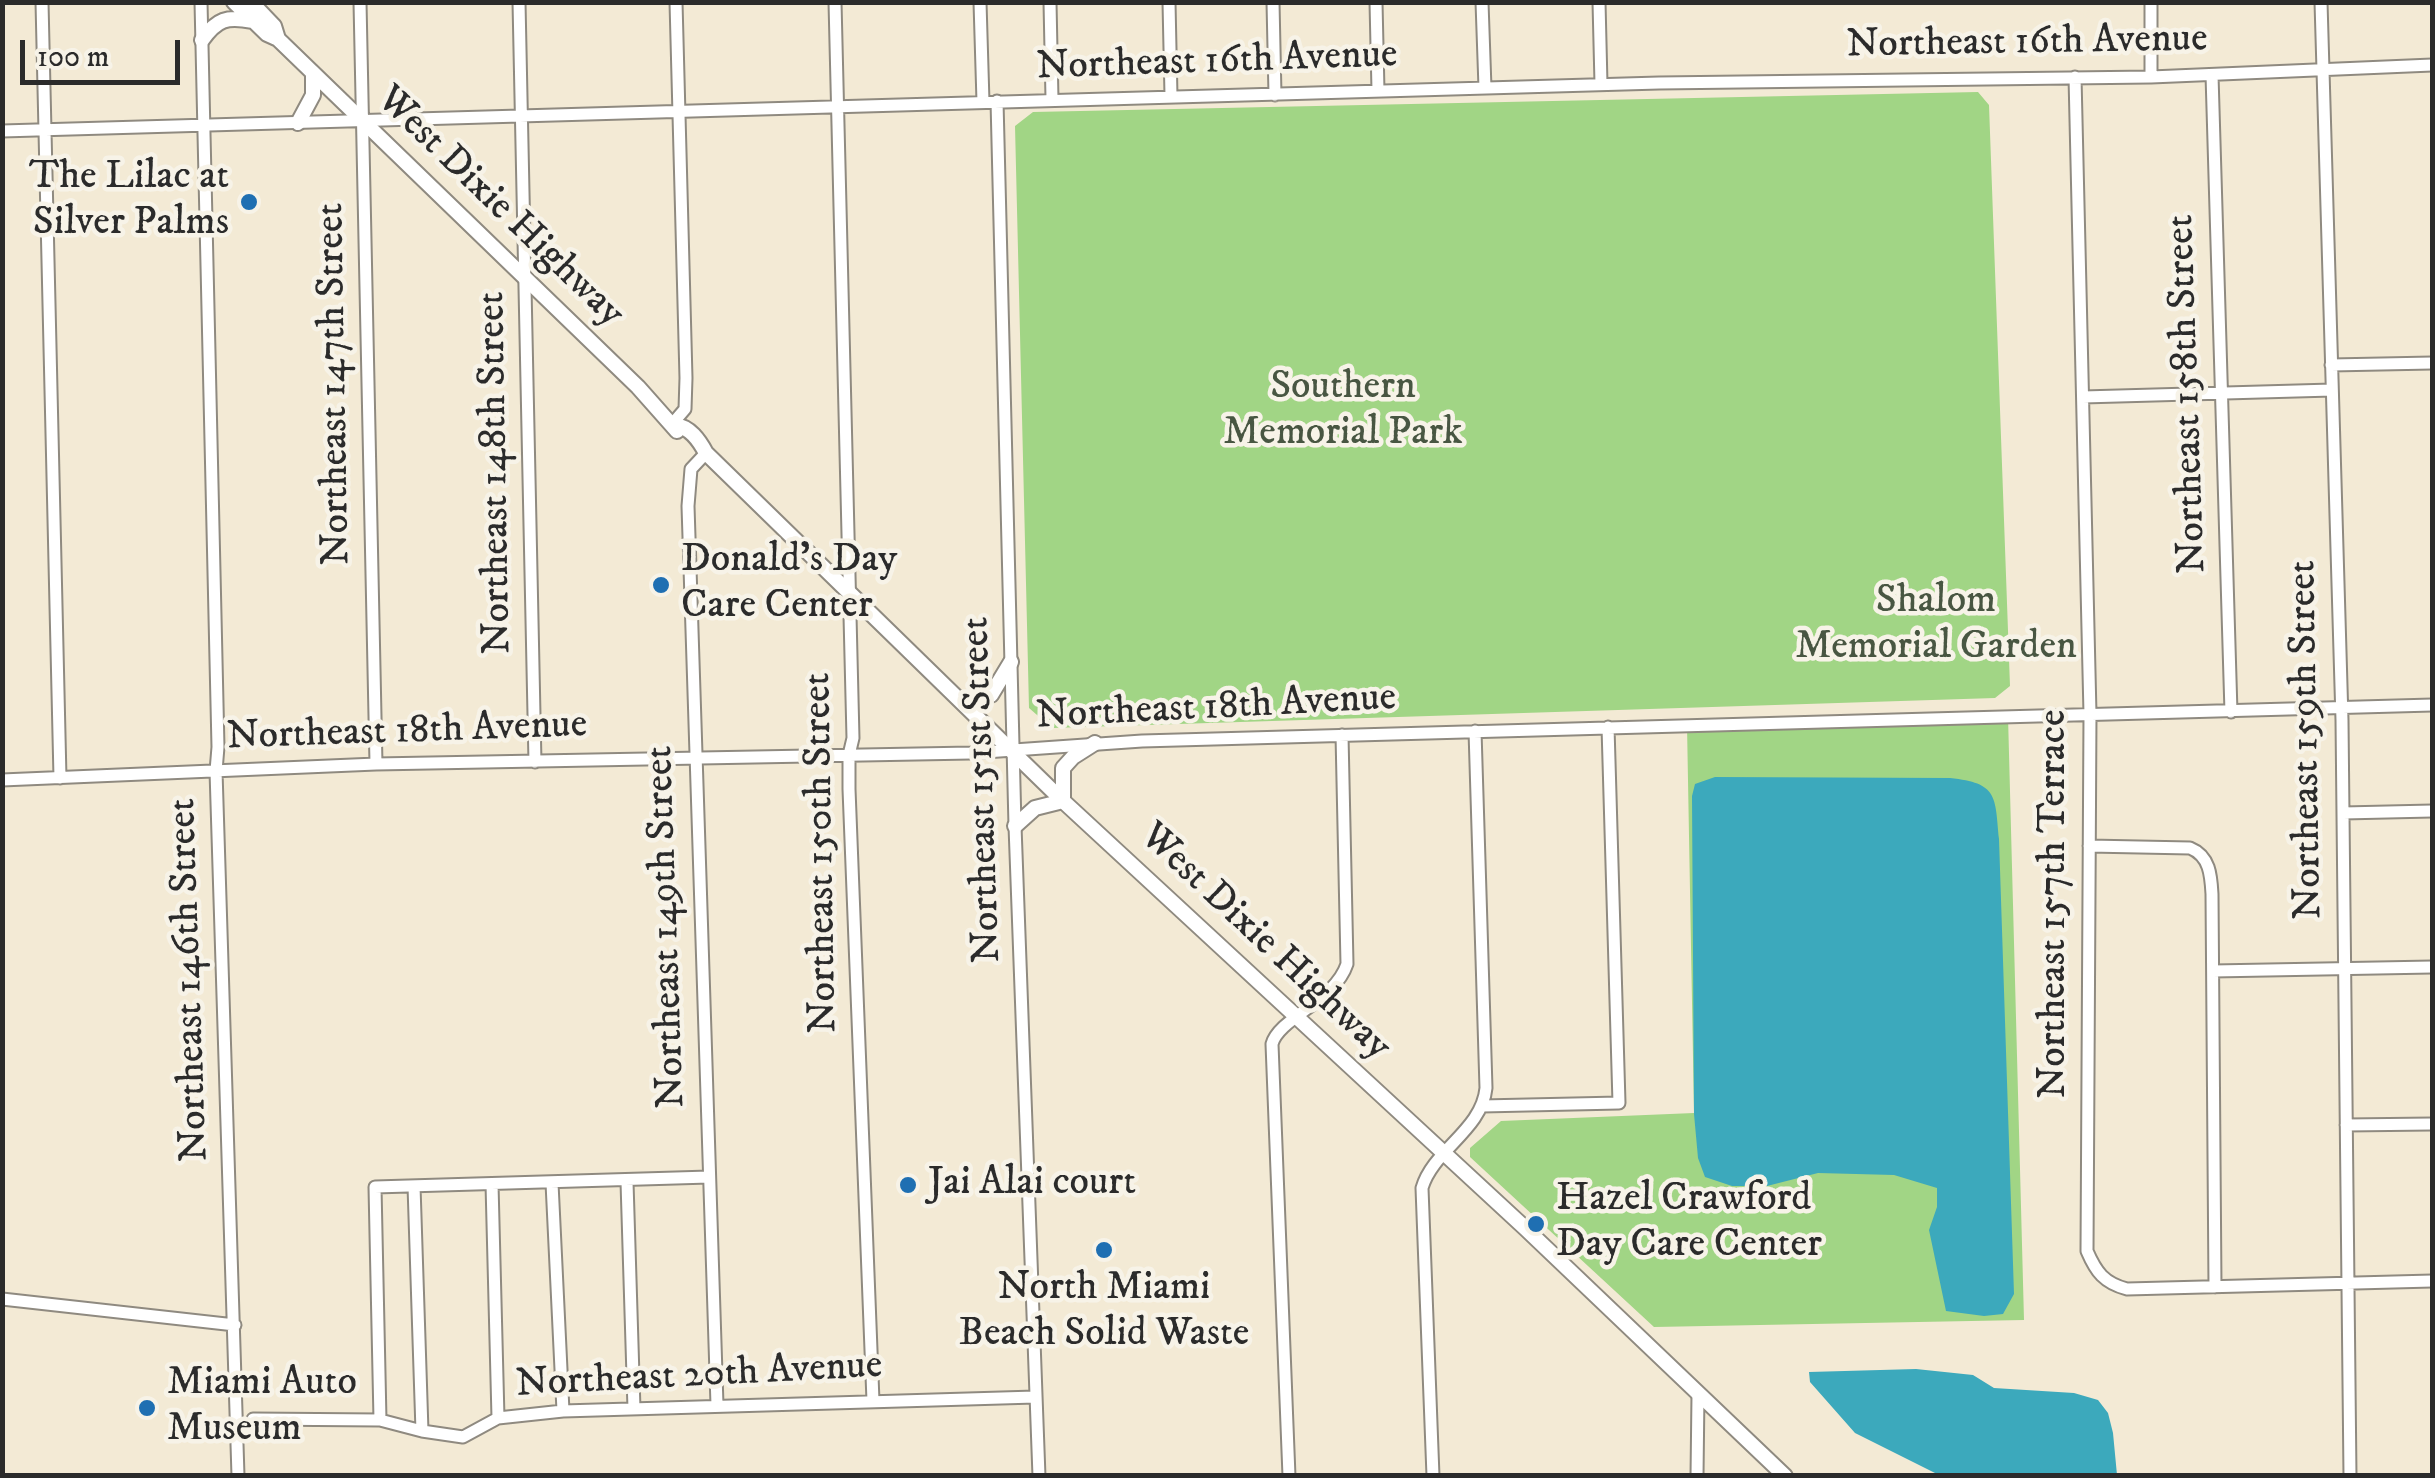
<!DOCTYPE html>
<html>
<head>
<meta charset="utf-8">
<style>
  body { margin:0 }
  #map { position:relative; width:2435px; height:1478px; overflow:hidden; background:#f3ead5; font-family:"IM FELL DW Pica",serif }
  canvas { display:block }
  .frame { position:absolute; inset:0; border:5px solid #2b2b2b; pointer-events:none }
  .scale { position:absolute; left:20px; top:40px; width:160px; height:45px; box-sizing:border-box; border:5px solid #2b2b2b; border-top:0; padding-left:12px; font-size:30px; line-height:35px; white-space:nowrap; color:#2b2b2b; -webkit-text-stroke:8px #f7f3e8; paint-order:stroke }
</style>
</head>
<body>
<div id="map">
<canvas width="2435" height="1478"></canvas>
<div class="frame"></div>
<div class="scale">100 m</div>
</div>
<script>
const g = document.querySelector('canvas').getContext('2d');
g.lineJoin = 'round';
function fillPath(path, color) {
  g.fillStyle = color;
  g.fill(path, 'evenodd');
}
function strokePath(path, color, width, dash) {
  g.strokeStyle = color;
  g.lineWidth = width;
  g.lineCap = dash ? 'butt' : 'round';
  g.setLineDash(dash || []);
  g.stroke(path);
}
function label(font, color, halo, rows, align = 'center') {
  g.font = font + ' "IM FELL DW Pica",serif';
  g.lineWidth = 9;
  g.setLineDash([]);
  g.textBaseline = 'middle';
  g.strokeStyle = halo;
  g.fillStyle = color;
  for (const [text, x, y, turn = 0] of rows) {
    g.save();
    g.translate(x, y);
    g.rotate((+turn || 0) * Math.PI / 180);
    g.textAlign = isNaN(turn) ? turn : align;
    if (halo) g.strokeText(text, 0, 0);
    g.fillText(text, 0, 0);
    g.restore();
  }
}
fillPath(new Path2D(`
  M1978,92L1989,105L2010,686L1995,698L1052,728L1029,708L1015,126L1033,112Z
  M2008,716L2024,1320L1654,1327L1470,1157V1148L1501,1121L1694,1113L1687,725Z`), '#a1d585');
fillPath(new Path2D(`
  M1715,777L1950,778C1998,783 1995,796 1999,839L2014,1294L2003,1314L1984,1316L1946,1311L1929,1230L1937,1207V1188L1894,1175L1818,1173L1767,1186H1732L1705,1177L1698,1158L1694,1114L1692,796L1695,784Z
  M1916,1369L1973,1375L1994,1388L2074,1393L2098,1400L2108,1413L2113,1433L2117,1475H1939L1855,1433L1810,1382L1809,1372Z`), '#3ca9bc');
const minor = new Path2D(`
  M42,2L60,778
  M201,2L218,747L216,771L238,1476
  M360,2L376,764
  M519,2L535,762
  M835,2L853,738L849,755V789L873,1401
  M980,2L983,102
  M1050,2L1052,99
  M1169,2L1171,96
  M1273,2L1275,95
  M1376,2L1378,91
  M1482,2L1485,88
  M1599,2L1601,84
  M2151,2V77
  M2321,2L2342,720L2350,1476
  M2212,75L2231,712
  M2075,77L2090,714L2087,1251C2096,1272 2104,1283 2127,1289L2432,1281
  M997,101L1015,826L1039,1476
  M2,131L1659,83L2151,77L2432,65
  M2331,365L2432,363
  M2083,397L2332,390
  M673,423L685,409L686,378L676,2
  M706,453L691,469L688,506L717,1405
  M2,780L376,764L971,753L1142,741L2432,705
  M2343,813L2432,811
  M2089,846L2190,848C2210,856 2211,876 2212,894L2215,1287
  M2213,971L2432,967
  M1482,1106L1619,1103L1608,727
  M2346,1125L2432,1124
  M627,1182L634,1409
  M552,1183L563,1411
  M492,1184L498,1418
  M414,1186L422,1431
  M2,1299L235,1325
  M253,1419L380,1420L422,1431L463,1437L498,1418L563,1411L1035,1397
  M380,1420L375,1187L709,1177
  M1289,1476L1272,1044C1279,1018 1335,1001 1347,964L1342,735
  M1433,1476L1422,1188C1433,1150 1482,1130 1486,1088L1475,731
  M1697,1476L1698,1394`);
const major = new Path2D(`
  M234,2L267,34L278,39L638,387L677,431
  M251,2L274,26L278,39
  M202,40C217,19 227,16 252,21
  M298,123L313,95V73
  M675,425C690,427 699,440 706,453L1063,801L1525,1228L1785,1476
  M963,701L991,695L1011,662
  M1063,801V768L1073,757L1095,743
  M1015,826L1035,808L1063,801`);
strokePath(minor, '#8f8a80', 15);
strokePath(major, '#8f8a80', 18);
strokePath(minor, '#fff', 11);
strokePath(major, '#fff', 14);
for (const [x, y, r, color] of [
  [249,202,10,"#1f6fb2"],
  [661,585,10,"#1f6fb2"],
  [908,1185,10,"#1f6fb2"],
  [1536,1224,10,"#1f6fb2"],
  [1104,1250,10,"#1f6fb2"],
  [147,1408,10,"#1f6fb2"]
]) {
  const dot = new Path2D();
  dot.arc(x, y, r, 0, 2 * Math.PI);
  g.fillStyle = color;
  g.fill(dot);
  strokePath(dot, '#f7f3e8', 4);
}
label('40px', '#2b2b2b', '#f7f3e8', [
  ["Northeast 16th Avenue",2027,44,-1],
  ["Northeast 16th Avenue",1217,63,-2],
  ["West Dixie Highway",499,208,44],
  ["Northeast 147th Street",336,384,-91],
  ["Northeast 158th Street",2189,394,-92],
  ["Northeast 148th Street",497,473,-91],
  ["Northeast 18th Avenue",1216,709,-3],
  ["Northeast 18th Avenue",407,733,-2],
  ["Northeast 159th Street",2308,740,-91],
  ["Northeast 151st Street",984,790,-92],
  ["Northeast 150th Street",823,853,-91],
  ["Northeast 157th Terrace",2056,904,-90],
  ["Northeast 149th Street",668,927,-92],
  ["West Dixie Highway",1264,943,43],
  ["Northeast 146th Street",191,980,-92],
  ["Northeast 20th Avenue",699,1377,-3]
]);
label('40px', '#2b2b2b', '#f7f3e8', [
  ["The Lilac at",229,179,"right"],
  ["Silver Palms",229,225,"right"],
  ["Donald's Day",681,562],
  ["Care Center",681,608],
  ["Jai Alai court",928,1185],
  ["Hazel Crawford",1556,1201],
  ["Day Care Center",1556,1247],
  ["North Miami",1104,1290,"center"],
  ["Beach Solid Waste",1104,1336,"center"],
  ["Miami Auto",167,1385],
  ["Museum",167,1431]
], 'left');
label('40px', '#485642', '#f7f3e8', [
  ["Southern",1343,389],
  ["Memorial Park",1343,435],
  ["Shalom",1936,603],
  ["Memorial Garden",1936,649]
]);
</script>
</body>
</html>
